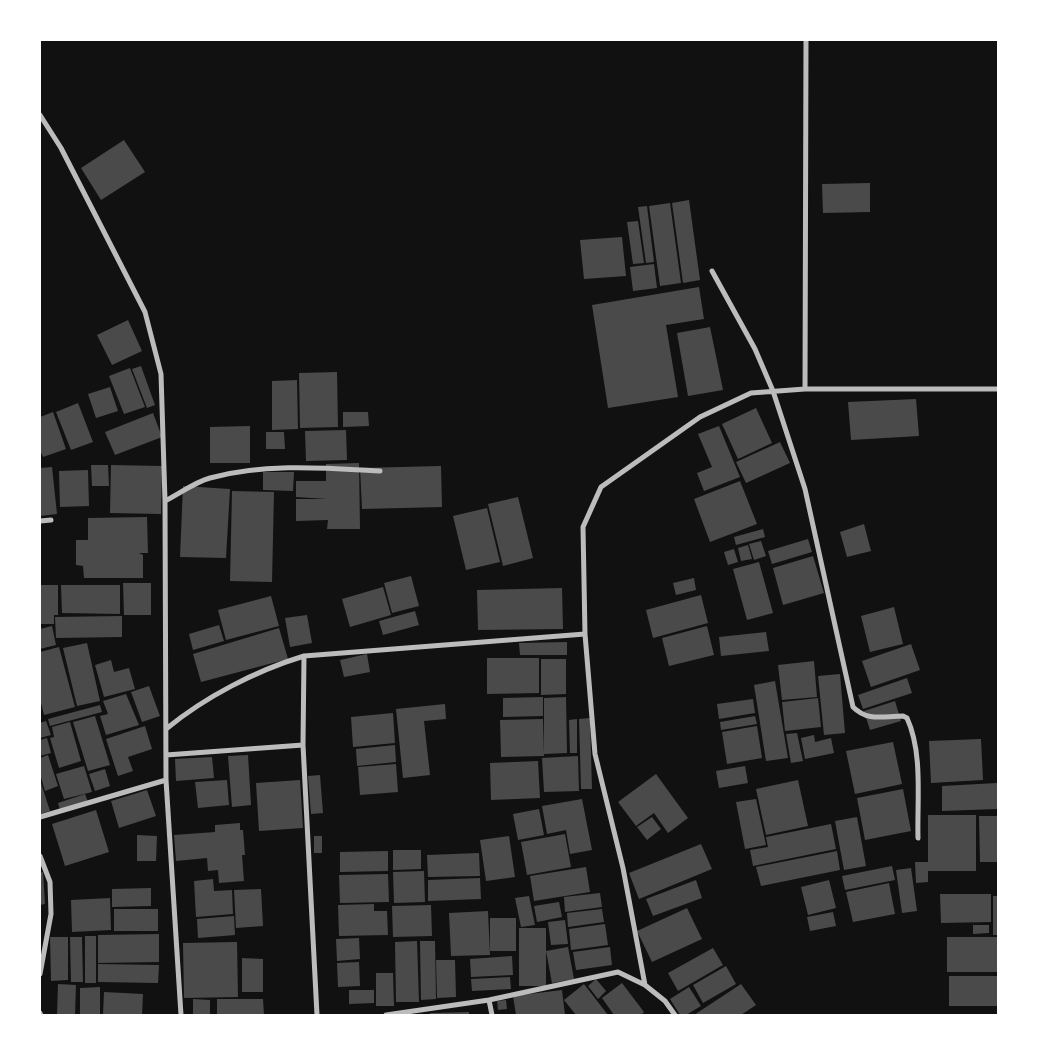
<!DOCTYPE html>
<html>
<head>
<meta charset="utf-8">
<style>
  body { margin:0 }
  #map { position:relative; width:1038px; height:1055px; overflow:hidden; background:#111; font-family:Inter,sans-serif }
  canvas { display:block }
  .frame { position:absolute; inset:0; border:41px solid #fff; pointer-events:none }
</style>
</head>
<body>
<div id="map">
<canvas width="1038" height="1055"></canvas>
<div class="frame"></div>
</div>
<script>
const g = document.querySelector('canvas').getContext('2d');
g.lineJoin = 'round';
function fillPath(path, color) {
  g.fillStyle = color;
  g.fill(path, 'evenodd');
}
function strokePath(path, color, width, dash) {
  g.strokeStyle = color;
  g.lineWidth = width;
  g.lineCap = dash ? 'butt' : 'round';
  g.setLineDash(dash || []);
  g.stroke(path);
}
fillPath(new Path2D(`
  M124,140L145,172L101,200L81,168Z
  M870,183V212L823,213L822,184Z
  M689,200L700,280L683,283L672,203Z
  M670,203L681,283L660,286L649,206Z
  M647,206L654,262L646,263L638,207Z
  M638,221L644,263L633,264L627,222Z
  M622,237L626,276L584,279L580,240Z
  M654,264L657,288L633,291L630,267Z
  M699,287L704,319L666,325L678,397L608,408L592,305Z
  M128,320L142,351L112,365L97,335Z
  M710,327L723,390L688,396L677,333Z
  M141,366L155,405L147,408L132,369Z
  M130,368L145,407L124,414L109,376Z
  M337,372L338,427L300,428L299,373Z
  M297,380L298,429L272,430V381Z
  M110,387L118,411L96,418L88,394Z
  M916,399L919,436L851,440L848,402Z
  M78,403L93,442L71,450L56,412Z
  M756,408L772,443L738,459L722,424Z
  M53,412L66,449L43,457L40,450V417Z
  M343,412H368L369,426L343,427Z
  M153,413L162,437L115,455L105,432Z
  M250,426V463H210V427Z
  M719,426L740,477L704,491L697,473L712,467L698,434Z
  M346,430L347,460L306,461L305,431Z
  M266,432H284L285,449H266Z
  M780,442L790,463L746,483L736,462Z
  M359,463L360,529H327L328,520L296,521V499H327L296,497V481H326V464Z
  M91,465H108L109,486H92Z
  M111,465L162,466L161,514L110,513Z
  M441,466L442,507L362,509L360,468Z
  M52,467L57,514L40,516V468Z
  M88,470L89,506L60,507L59,471Z
  M263,472H294L293,491L263,490Z
  M740,481L757,524L710,542L694,499Z
  M183,486L230,489L226,558L180,557Z
  M232,491L274,492L272,582L230,581Z
  M518,497L533,558L503,566L488,504Z
  M487,508L500,562L466,570L453,516Z
  M147,517L148,553H139L143,555V578H84L83,566L76,565V540H88V518Z
  M864,524L871,551L847,557L840,532Z
  M763,529L765,537L736,545L734,537Z
  M808,539L812,552L772,564L768,551Z
  M761,541L766,556L754,560L749,544Z
  M748,545L752,559L741,561L738,548Z
  M734,549L738,562L728,565L724,552Z
  M813,556L824,593L783,605L773,568Z
  M759,562L773,613L747,620L733,569Z
  M411,576L419,606L392,613L384,583Z
  M694,578L696,590L676,595L673,583Z
  M123,583H151V615H124Z
  M40,585H58V615H54V624H40Z
  M61,585H120V614L62,613Z
  M383,587L391,615L350,627L342,599Z
  M562,588L563,629L478,630L477,590Z
  M701,595L708,623L653,638L646,610Z
  M271,596L279,626L226,640L218,610Z
  M894,607L903,644L870,652L861,616Z
  M415,611L419,625L383,635L379,621Z
  M307,615L312,643L290,647L285,618Z
  M122,616V637L56,638L55,617Z
  M219,625L224,641L193,650L189,634Z
  M52,626L56,645L40,649V629Z
  M707,626L714,655L669,666L662,638Z
  M279,628L288,659L201,682L193,654Z
  M766,632L769,651L721,656L719,637Z
  M567,642V655H520L519,643Z
  M87,643L100,701L77,706L63,648Z
  M911,644L920,670L871,687L862,661Z
  M59,647L75,707L44,715L40,699V652Z
  M367,654L370,672L344,677L340,660Z
  M487,658H539V693L487,694Z
  M541,659H566V694L541,695Z
  M111,660L114,672L129,668L135,689L104,697L95,665Z
  M814,661L817,697L782,700L778,665Z
  M840,674L845,733L824,735L818,676Z
  M907,678L912,693L863,709L858,695Z
  M775,681L788,758L766,761L754,685Z
  M149,686L160,716L142,722L131,692Z
  M126,694L139,725L106,735L100,716L108,714L103,701Z
  M543,697V716L503,717V698Z
  M566,697L567,753L544,754V698Z
  M818,698L821,727L785,731L782,702Z
  M753,699L755,713L719,719L717,704Z
  M895,701L901,721L870,730L864,711Z
  M445,704L446,719L424,721L430,775L403,778L396,709Z
  M100,705L102,712L50,726L48,719Z
  M393,713L395,743L353,747L351,717Z
  M95,716L110,765L88,771L73,722Z
  M755,716L757,724L721,730L720,722Z
  M590,718L592,789H581L579,719Z
  M543,719L544,756L501,757L500,720Z
  M577,719V753H570L569,720Z
  M46,721L51,735L40,738V723Z
  M70,722L81,761L59,768L50,738L54,737L52,727Z
  M145,726L152,749L128,757L133,771L118,776L106,739Z
  M757,726L762,758L727,764L722,732Z
  M797,733L803,761L791,763L786,734Z
  M814,735L815,742L831,738L834,753L805,759L801,738Z
  M47,738L51,753L40,756V740Z
  M981,739L983,780L931,783L929,741Z
  M893,742L902,784L855,794L846,751Z
  M395,745L396,762L357,766L356,749Z
  M48,755L58,786L45,791L40,774V758Z
  M248,755L251,805L232,807L228,756Z
  M578,756L579,791L544,792L542,758Z
  M212,757L214,778L176,781L175,759Z
  M538,761L540,798L491,800L490,763Z
  M396,764L398,792L360,795L358,767Z
  M84,766L92,792L64,799L56,774Z
  M745,766L748,783L719,788L716,771Z
  M105,769L110,786L95,791L89,774Z
  M656,774L688,818L668,833L654,813L636,826L618,802Z
  M320,775L323,813L311,814L308,776Z
  M40,780L50,811L40,814Z
  M227,780L229,805L198,808L195,782Z
  M300,780L303,828L259,831L256,783Z
  M798,780L808,826L766,835L756,789Z
  M997,783L998,809L942,811V786Z
  M903,789L911,831L865,840L857,798Z
  M147,790L156,816L119,828L111,801Z
  M85,794L88,802L60,810L58,803Z
  M582,799L592,850L570,854L566,830L547,834L542,806Z
  M756,799L766,845L745,849L736,802Z
  M539,809L544,835L518,840L513,814Z
  M96,810L109,852L65,866L52,824Z
  M928,815H976V871H928V882L916,883L915,862H928Z
  M979,816H998V862H980Z
  M652,817L661,829L647,840L637,827Z
  M857,817L866,866L844,870L835,821Z
  M240,823V830H243L245,855H242L244,881L219,883L218,870L208,871L207,858L176,861L174,835L215,832V825Z
  M831,824L836,849L753,866L750,850L768,847L766,837Z
  M565,834L571,867L527,875L521,842Z
  M137,835L157,836L156,861H137Z
  M314,836H322V853H314Z
  M509,836L515,877L486,881L480,840Z
  M701,844L712,869L639,899L629,873Z
  M393,850H421V869L393,870Z
  M388,851V871L340,872V852Z
  M837,851L840,870L761,886L756,867Z
  M479,853L480,876L428,877L427,855Z
  M892,866L895,880L845,890L842,876Z
  M586,867L590,892L534,901L530,876Z
  M911,868L917,911L902,913L896,870Z
  M424,871L425,902L394,903L393,872Z
  M43,872L45,904L40,905V873Z
  M388,874L389,902L340,903L339,875Z
  M480,878L481,899L428,901V880Z
  M213,879L214,891L232,890L233,914L196,917L194,881Z
  M696,880L702,898L653,916L646,899Z
  M829,880L836,908L808,915L801,887Z
  M889,883L895,914L853,922L846,892Z
  M151,888V906L112,907V889Z
  M261,889L263,926L236,928L234,890Z
  M600,893L602,907L565,912L564,897Z
  M940,894H991V922L941,923Z
  M529,896L535,925L521,927L515,898Z
  M993,896H998V935H993Z
  M110,898L111,930L72,932L71,900Z
  M559,902L562,917L537,922L534,906Z
  M374,904V911H387L388,935L339,936L338,905Z
  M431,905L432,936L393,937L392,906Z
  M687,908L702,939L652,962L637,931Z
  M114,909H158V931H114Z
  M602,909L604,922L568,927L567,913Z
  M488,911L490,955L451,956L449,913Z
  M833,912L836,926L810,931L807,917Z
  M234,916L235,935L198,938L197,919Z
  M490,918H516V951H490Z
  M565,920L568,944L551,945L548,922Z
  M605,924L608,945L571,950L569,929Z
  M973,925H989V933L973,934Z
  M519,928H546V986H519Z
  M159,934V962L98,963V935Z
  M85,936H96V983H85Z
  M50,937H68V980L51,981Z
  M70,937H82L83,982H71Z
  M947,937H998V972H947Z
  M359,938L360,959L337,961L336,939Z
  M417,941L419,1002H396L395,942Z
  M420,941H435L436,999L421,1000Z
  M237,942L238,997L184,998L183,943Z
  M568,947L574,979L552,983L546,951Z
  M610,947L612,965L576,970L573,952Z
  M713,948L723,965L678,991L668,973Z
  M512,956L513,975L471,977L470,959Z
  M242,958L263,959V992H242Z
  M436,960H455L456,997L437,998Z
  M359,962L360,986L338,987L337,963Z
  M98,964L159,965L158,983L98,982Z
  M726,966L736,984L703,1003L693,985Z
  M376,973H393L394,1006H376Z
  M949,976H998V1006H949Z
  M510,977L511,989L472,991L471,979Z
  M596,979L606,991L598,999L588,986Z
  M622,983L644,1012L641,1015H614L602,998Z
  M58,984L76,985L75,1015H57Z
  M584,984L608,1015H576L564,1000Z
  M741,984L756,1005L741,1015H694Z
  M100,987V1015H80V988Z
  M689,987L701,1006L686,1015H680L670,999Z
  M349,990H374V1003L349,1004Z
  M562,990L565,1015H516L513,996Z
  M104,992L143,994L142,1015H103Z
  M193,999L210,1000V1015H193Z
  M217,999H263L264,1015H217Z
  M506,1000L507,1009L498,1010L497,1001Z
  M469,1012V1015H430V1013Z`), '#4a4a4a');
strokePath(new Path2D(`
  M40,115L61,148L145,312L161,374L165,501L166,780L181,1015
  M712,271L755,349L773,391L805,489L853,707C868,722 883,716 903,716L907,718C923,753 917,799 918,838
  M805,389L806,40
  M165,501C179,494 195,482 210,478C265,463 325,468 380,471
  M40,521L51,520
  M304,656L303,745L317,1015
  M166,729C205,697 255,671 304,656L585,634
  M166,755L303,745
  M40,817L166,780
  M40,856L50,882L51,914L40,974
  M645,985L623,868L595,754L585,634L583,527L601,487L700,417L751,393L805,389H998
  M489,1000L492,1015
  M40,1013L41,1015
  M386,1015L489,1000L618,972L645,985L665,1001L675,1015`), '#bcbcbc', 5);
</script>
</body>
</html>
